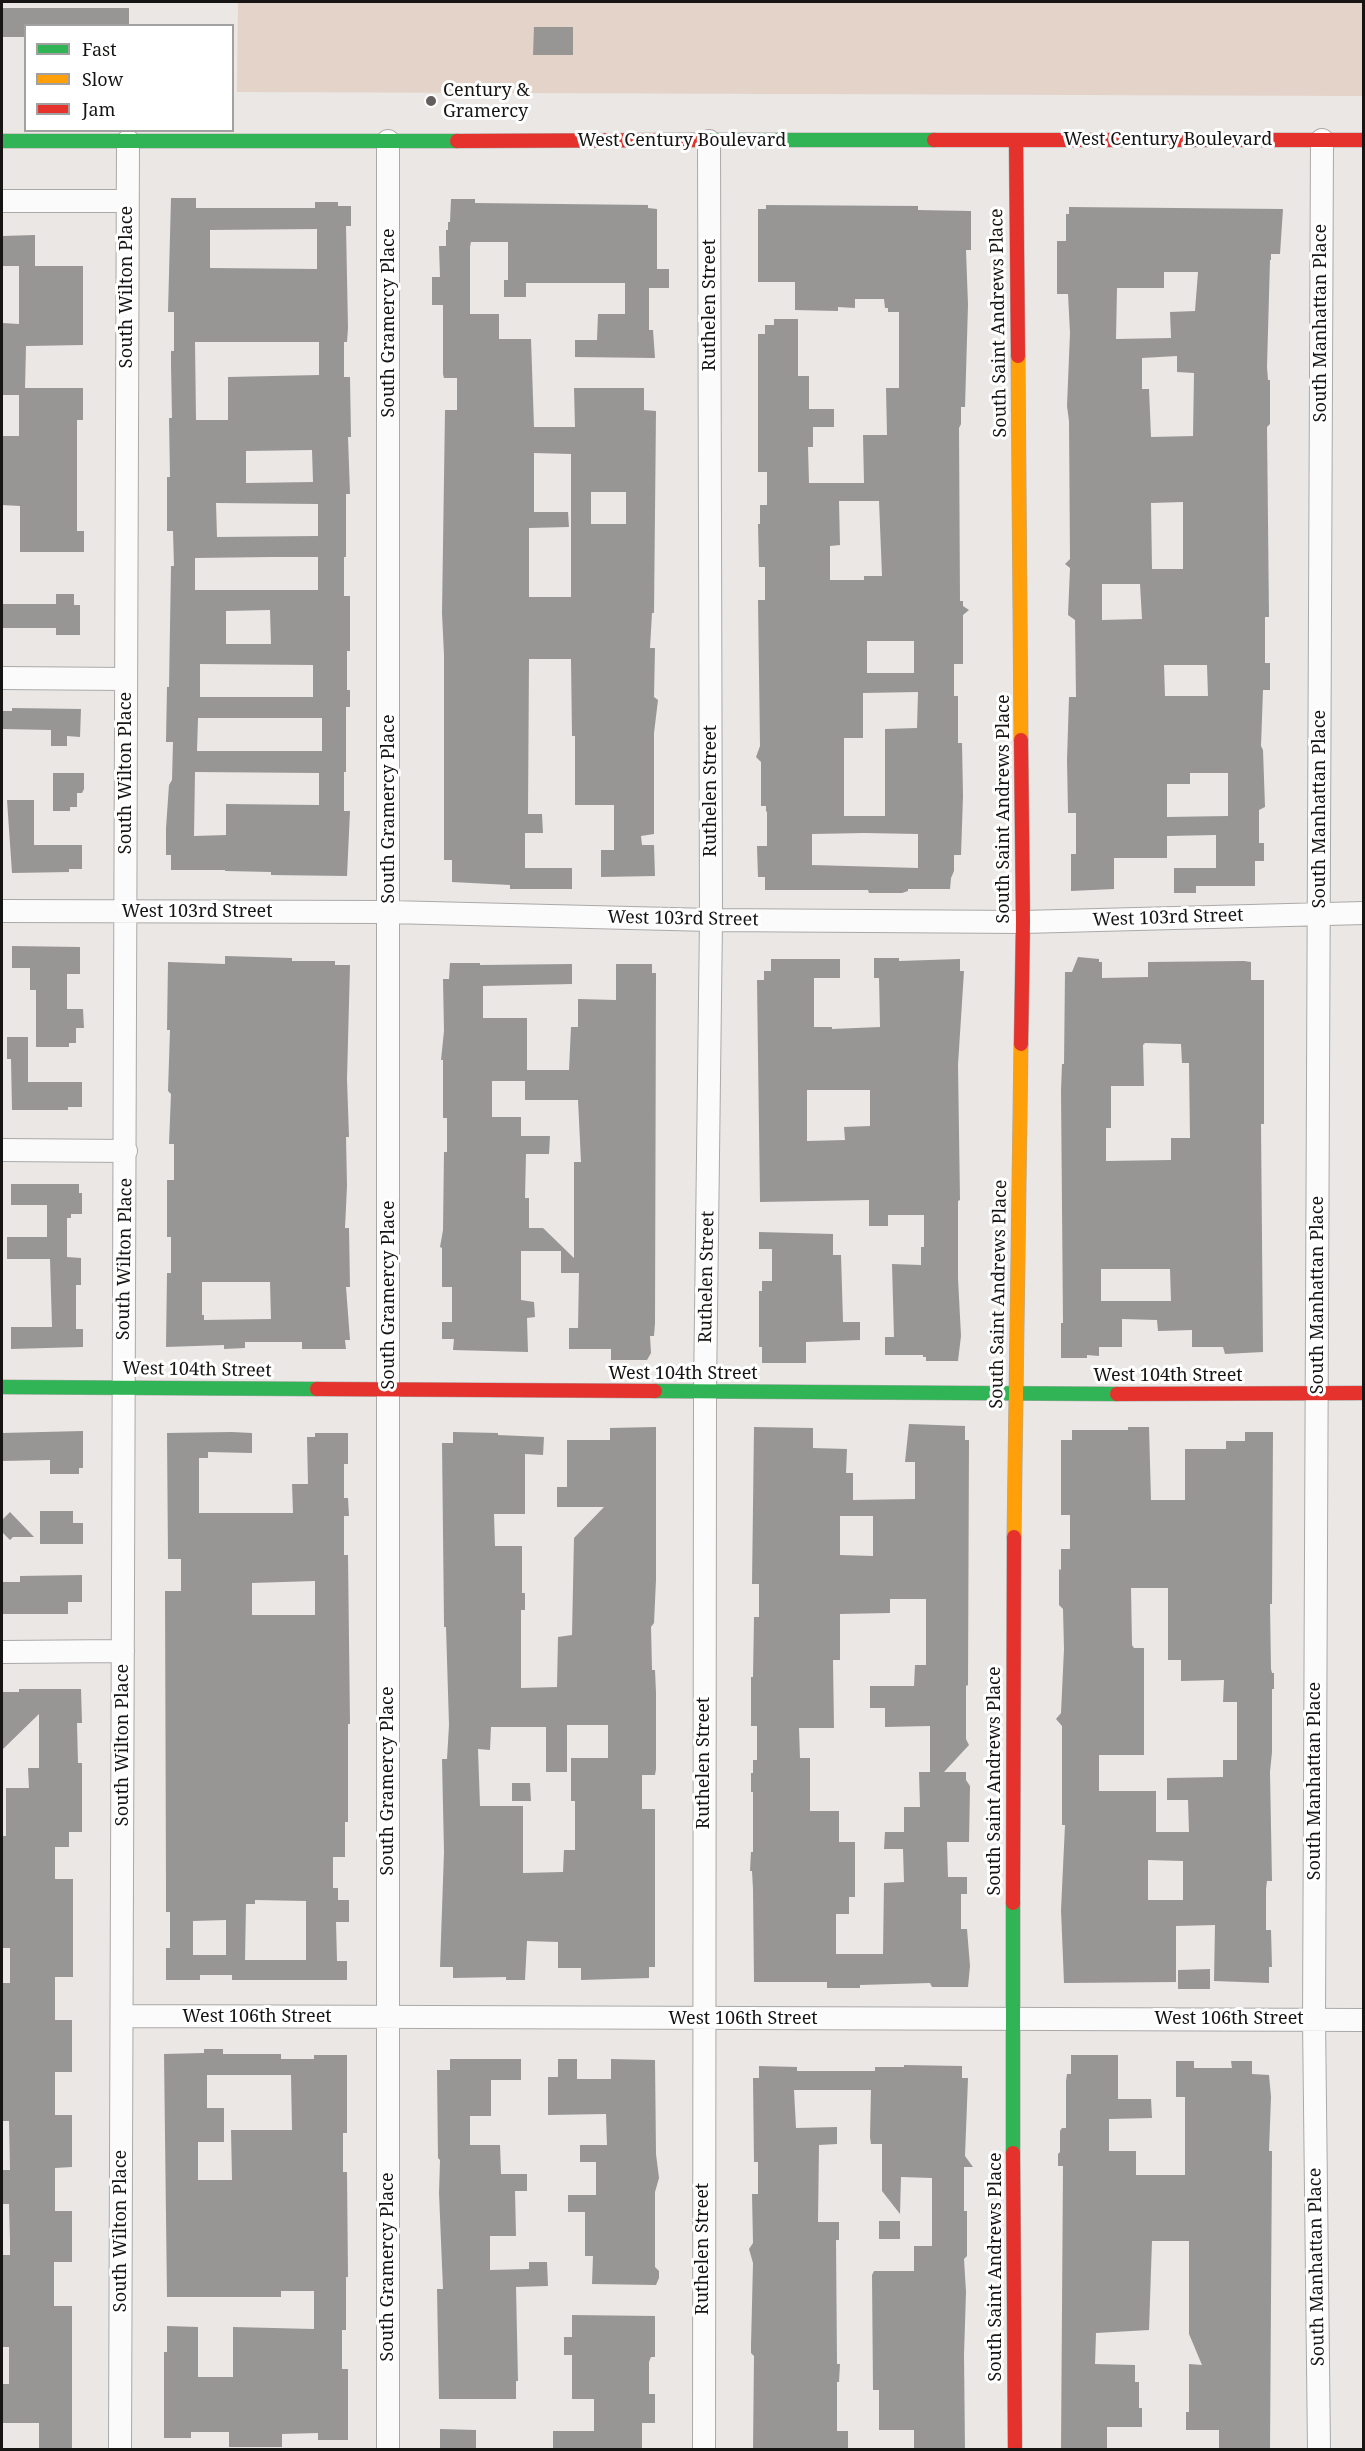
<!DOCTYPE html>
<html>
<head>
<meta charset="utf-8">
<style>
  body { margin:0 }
  #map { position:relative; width:1365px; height:2451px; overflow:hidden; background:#eae7e5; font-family:"Noto Serif",serif }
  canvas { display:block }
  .frame { position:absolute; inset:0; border:3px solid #171514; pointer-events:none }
  .legend { position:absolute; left:24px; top:24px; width:210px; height:108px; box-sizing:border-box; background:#fff; border:2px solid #a2a1a1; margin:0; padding:8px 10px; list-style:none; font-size:18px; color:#171514 }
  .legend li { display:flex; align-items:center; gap:12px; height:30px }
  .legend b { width:30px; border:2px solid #a2a1a1 }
</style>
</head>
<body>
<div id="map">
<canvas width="1365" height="2451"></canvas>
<div class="frame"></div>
<ul class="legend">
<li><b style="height:8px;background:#30b455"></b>Fast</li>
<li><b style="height:8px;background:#ff9f0a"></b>Slow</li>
<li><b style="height:8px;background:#e5322d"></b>Jam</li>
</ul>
</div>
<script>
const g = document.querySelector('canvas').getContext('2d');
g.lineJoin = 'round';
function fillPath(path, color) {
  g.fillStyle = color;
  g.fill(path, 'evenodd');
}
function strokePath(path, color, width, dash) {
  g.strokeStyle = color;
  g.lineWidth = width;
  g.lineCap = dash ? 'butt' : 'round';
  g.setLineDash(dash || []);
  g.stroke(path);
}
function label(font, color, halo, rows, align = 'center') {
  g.font = font + ' "Noto Serif",serif';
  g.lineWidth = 6;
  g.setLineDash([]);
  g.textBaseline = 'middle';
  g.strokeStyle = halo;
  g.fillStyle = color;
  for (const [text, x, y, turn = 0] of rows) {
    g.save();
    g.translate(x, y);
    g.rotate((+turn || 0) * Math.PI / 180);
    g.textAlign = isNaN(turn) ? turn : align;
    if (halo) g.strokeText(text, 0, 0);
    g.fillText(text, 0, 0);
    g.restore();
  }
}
fillPath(new Path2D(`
  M238,2H1363V96L237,92Z`), '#e3d3c8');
fillPath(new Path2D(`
  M2,8H129V26H26V37H2Z
  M534,27H573V55H533Z
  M171,198H196V208H315V202H338V206H351V226H346L348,328L347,342H344V377H350L351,437H348L350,494H346V557H344V596H350V651H347V690H350V707H346V772H344V811H350L347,876L271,875V872L225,871V870H171V855H166V828L169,785L172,780L173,742H166L167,687H169L171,566H174L173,531H167V477H170L169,418H172L171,365V351H174V312H168ZM317,229V269L210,268V230ZM195,342H319V375L228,377V420H196ZM312,450L313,482L246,483V451ZM216,503L318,504V536L217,537ZM271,557H318V590H195V558ZM270,610L271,644H226V611ZM200,664L313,665V697H200ZM198,718H322V751H197ZM195,772L319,773V805L226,804V835L194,836Z
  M451,199H475V203L648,205V208L657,209V269H669V288H649V330H653L655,358L575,357V340H597L598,314H625V283H526V297H504V280H508V242H471L470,247V314H499V339H531L534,427H575L574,388H644V410L656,411L654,613H652L650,648H655L654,697L658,700L654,733V834L641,836L642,845H654L655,876L601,877V850H614V805H575V736H572L571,659H529L528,814H542L543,833H525V868H572V889H510V885L452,882V860H444V655L442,613L445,410H457V378H444L443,374V305H432V277H440L439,246H446V230H448V222H450ZM534,453L571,454V597H529V528L569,527L568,512H534ZM591,492H626V524H591Z
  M766,205L918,206V210L971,211V250H966L968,305L965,407H961V424L959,428L960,601H963V606L969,610L963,615V664H954V696H958V743H962L963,796L961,855H954V871L951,878L950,889H908V891L902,893H869L868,890H765V877H758L757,846H767V811L766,812V806H761V762L756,757L760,746L758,600H765V567H759L758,524H760V505H767V472H758V334H765V325H774V319H798V376H809V409H834V427H813V447H808L809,483H864L863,435H887L886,388H899V312H888V308H885L884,299H855V308L838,307V311L795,310V282H758V209H766ZM839,501H879L882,576H864V580H830V546L840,545ZM867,641H914V673H867ZM918,692L917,728L885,729V816H844V738H863V693ZM864,833L918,834V868L812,865V834Z
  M1069,207L1283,209L1280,254H1271V260H1270L1267,367L1268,380H1270V424L1267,427L1269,617H1265V663H1270V690H1263L1261,746L1263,750L1265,807L1259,810V843H1264V861H1255V886H1196V893H1174V868H1216V835L1167,836V858H1114V889L1071,891V854H1076V813H1068L1067,760L1069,697H1076L1075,620L1068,615L1070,568L1065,564L1070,559L1069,421L1067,406L1070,333L1068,294H1057V241H1066V214H1069ZM1164,272H1198L1195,311L1170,312L1171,338L1116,339L1117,288H1164ZM1177,356V372L1194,373L1193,436L1151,437L1149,389H1142V358ZM1183,502V569H1152L1151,503ZM1102,584H1140L1142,619L1102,620ZM1164,665H1207L1208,696H1165ZM1190,773H1228V816L1167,817V784H1190Z
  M35,235V266H83V345L26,346L25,388H83V420H77V531H84V552H20V506L2,505V436H19V395H2V323L19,324V266H2V236Z
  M56,594H74V605H80V635H56V628H2V604H56Z
  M12,708L81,709L80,737L67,736V746H51V730L3,729V711H12Z
  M53,773H84V789L82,793H77V807H70V811H53Z
  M7,800H34V845H82V869H69V872L12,873Z
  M12,946L80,947V974H67V1009H83L84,1028H76V1043H69V1047H36V990H30V968H12Z
  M225,956L292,958V961H335V965H350L347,1079L349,1137H346L347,1186L345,1228H349L350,1287H346L350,1340H345L346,1349H302V1342H245V1348L224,1349V1345L166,1347L167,1273H171V1237H167V1180H174V1144H169L171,1094L168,1091L170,1030H167L168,962L225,964ZM202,1282H270L271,1319L204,1320V1315H202Z
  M1078,957L1099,959V962H1102V978L1148,977V962L1244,961L1251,962V980H1264V1124H1261L1263,1352L1225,1354L1223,1347H1192V1330L1158,1331L1157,1320L1122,1319V1347H1099V1356L1087,1355V1358H1061V1323H1063L1061,1091L1062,1064H1064L1065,972H1072ZM1145,1043L1181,1044L1182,1063H1189L1190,1138H1171V1160L1106,1161V1128H1111V1086H1144L1143,1045ZM1101,1269H1170L1171,1301H1101Z
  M874,958H899V961L960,959V971H964L958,1065L960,1200L958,1201V1278L961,1336L958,1361H926V1357H923V1355H885V1337H894L892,1264L921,1265V1247H924V1215H888V1226H869V1200L760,1202L757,980H764V971H771V959H840V978H814V1027H832V1029L880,1027L879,978H874ZM807,1090H870V1126L844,1127L845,1140L807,1141Z
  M450,963H480V965L572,964V984L483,986V1018H527V1070H569L571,1027H578V999L616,1000V964H652V973H656L655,1323L654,1336H650L651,1353L647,1360H611V1349H569V1328H578L579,1273H561V1251H521V1300L534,1302L535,1317L527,1318L528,1352L453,1350L454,1339H442V1322H452V1287H442V1248L440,1247L443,1230L444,1152H447V1118H443V1060H441L444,1031L443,979H449ZM492,1081H525V1100H578L581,1162H574V1258L543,1228H529V1198H525L526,1154H549L550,1136H521V1117H492Z
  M7,1037H28V1082H82V1107H68V1110H12L11,1059H7Z
  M11,1184H79V1193H82V1214H71V1218H67V1257L81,1258V1285H76V1329H83V1347L11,1349V1327H52L50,1259H7V1237H47V1205H11Z
  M759,1232L833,1234V1255H841L843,1322H860V1340L806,1342V1363H762V1347H759V1291H762V1281H772V1249H759Z
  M909,1424L965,1426V1440H969L968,1685L966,1686V1739L969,1745L944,1772H966V1780L970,1786L969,1842H947L948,1877H967V1894H961V1929H967L970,1966L968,1987H932L930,1983L860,1985V1988H827V1982H754L753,1889L752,1871H750L751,1852H753V1792H751V1773H753V1760H757V1726H751V1677H753L754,1617H759V1584H752L754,1427L813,1428V1448L847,1449L846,1473H853V1500L915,1499V1462H905ZM840,1516H873V1556L840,1555ZM890,1599H926V1665H915L914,1686H870V1708H885V1727L930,1726V1772H919L920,1807H904V1832H885L884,1849H903L904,1882L884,1883L883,1954H836V1914H849V1897H855V1842H839V1811H810V1758H800L799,1728H834L833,1660H840V1614L890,1613Z
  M656,1427V1580L654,1623L651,1627L652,1670H655L656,1693V1769L655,1775H642V1809H655V1967H649V1978L581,1980V1968H558V1942L527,1941L525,1980H506V1977L453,1978V1967H440L444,1852L442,1759H447L449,1725L446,1627H444V1623L442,1443H453V1432L498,1433V1435L544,1437L543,1455L525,1454V1514H494L495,1546H522V1593H525V1610H521V1688L557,1687L558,1637L572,1635L574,1538L604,1507H557V1487H567V1440H610V1428ZM567,1725H608V1758H571V1801H575V1850H564L563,1872L523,1873V1806H480L478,1749L490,1750L491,1727H546V1772H567Z
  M1128,1427H1149L1151,1500H1185V1449H1226V1441H1245V1432H1273L1272,1604H1270L1271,1669L1272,1673H1274V1689H1272V1752L1270,1772L1272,1881H1267L1266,1889V1930H1271L1272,1967H1269V1983L1214,1981L1215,1925L1176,1926V1982L1064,1983L1061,1910L1065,1825H1062V1726L1056,1719L1061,1713L1064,1649L1063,1609L1059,1605V1569L1061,1570V1549H1070V1515H1061V1440H1072V1430H1128ZM1131,1588H1168V1660H1181V1681L1224,1680L1223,1702H1237V1760H1223V1777L1167,1778V1800H1188L1189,1832H1156V1791H1099V1755H1144V1648H1134L1132,1645ZM1148,1860L1183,1861V1900H1148Z
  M83,1431V1468H79V1474H50V1460L2,1461V1433Z
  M232,1432L252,1433V1453L208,1452V1458H199V1513H293L292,1484H308L307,1437H315V1433H348V1464H344V1498H348L349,1516H344V1555H348L350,1724H348V1822H345V1857H333V1888H338V1900H349V1922H336L337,1961H347V1980H232V1975H200V1980H166V1948H170V1912H166V1884L165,1591H181V1559H168L167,1433ZM315,1581V1615H252V1583ZM255,1900L306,1901V1960H245L246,1904H255ZM226,1920V1955H193V1921Z
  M40,1511H73V1523H83V1544H40Z
  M10,1512L34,1537H13L10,1540L2,1532V1520Z
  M82,1575V1602H68V1614H2V1582H20V1576Z
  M19,1689H81L82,1723H77L78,1763H82V1832H69V1847H55V1879H73V1977H55V2020H72V2072H55V2115H72V2167L55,2168V2211H72V2262H54V2306H72V2450H39V2423H2V2384H9V2347H2V2255H10V2240L9,2204H2V2170H10L9,2121H2V1983H10V1948H2V1836H6V1788H29L28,1768H39V1714L2,1750V1692H19Z
  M512,1783H530L531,1801H512Z
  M1210,1969V1989H1178V1970Z
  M204,2049H223V2054H281V2059H314V2055H347V2133H343V2172H347L348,2277H346V2330H342V2369H348V2440H318V2433L282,2434V2447H229V2432H191V2438H164V2352H167V2326L198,2327V2377H233V2327L314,2329V2291H281V2297H167L164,2054L204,2053ZM207,2075H291L292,2130H231L232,2180H198V2142H224V2108H207Z
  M1071,2055H1118V2099H1151L1152,2118L1109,2119V2151H1136V2175H1185V2097H1176V2061H1194V2068H1232L1231,2061H1252V2074L1269,2075L1271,2097L1269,2151H1272L1270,2450H1219V2430H1186V2412H1189V2364L1202,2365L1189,2334V2241H1152L1149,2330L1096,2333L1095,2364L1135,2365V2382H1139V2408H1142V2427H1107V2450H1061L1063,2166H1058V2154L1060,2152V2131L1062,2128H1066V2081L1067,2074H1071Z
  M450,2059H521V2080H491V2116H470V2145H500L501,2174H527V2191H515L516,2236H490V2270L529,2269V2262H547L548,2286L516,2287L518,2381H516V2399H439L437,2289H443L439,2193L440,2160L438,2158L437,2070H450Z
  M558,2059H577V2079H611V2059L655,2060L656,2154L659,2178L655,2192V2267L659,2271V2278L656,2285L592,2284L593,2256H585V2212H568V2195H596V2162H580V2145H607L606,2114L548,2115V2077H558Z
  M904,2065L962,2066V2078H968L965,2156L973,2167H964V2211H967V2256L964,2259L966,2292L964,2355L965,2450H914V2430H879V2390H873L872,2275L874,2271H914V2246H932V2178L901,2177L900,2214L882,2191V2144H871L870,2137L871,2090H794L796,2128L837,2127V2144L819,2145L818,2222H839V2240H836L837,2364H840L839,2382H837V2431H848V2450H753L754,2356L751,2353V2345L753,2263L749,2249L753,2243L752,2194H758V2162H754L753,2078H759V2066L797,2067V2071H875V2067H904Z
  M879,2221H900V2239H879Z
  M572,2315L655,2316V2357H651L649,2362V2394H655V2423H642V2450L553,2449V2431H594V2399H572V2355H564V2337H572Z
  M440,2429L476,2430V2448L440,2450Z`), '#989695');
const street = new Path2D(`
  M2,201H127
  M2,678L126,679
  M2,911L389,912L711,920L1023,922L1364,913
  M2,1150L126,1151
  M2,1652L123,1651
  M122,2016L1364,2020
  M120,2450L128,141
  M388,2450V141
  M704,2450L705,1392L711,920L709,141
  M1319,2450L1314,2019L1322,140`);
const fast = new Path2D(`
  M693,140H934
  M2,141H457
  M2,1387L317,1389
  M655,1391L1117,1394
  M1013,1903V2153`);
const slow = new Path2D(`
  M1018,356L1021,740
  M1014,1537L1021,1044`);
const jam = new Path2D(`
  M934,140H1364
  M1016,140L1018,356
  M457,141L693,140
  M1021,1044L1023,922L1021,740
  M317,1389L655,1391
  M1117,1394L1364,1393
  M1013,1903L1014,1537
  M1013,2153L1015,2450`);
strokePath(street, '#aba9a8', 24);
strokePath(fast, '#aba9a8', 15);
strokePath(slow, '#aba9a8', 15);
strokePath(jam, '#aba9a8', 15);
strokePath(street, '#fcfbfb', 22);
strokePath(fast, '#30b455', 14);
strokePath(slow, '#ff9f0a', 14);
strokePath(jam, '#e5322d', 14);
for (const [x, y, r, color] of [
  [431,101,6,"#615e5d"]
]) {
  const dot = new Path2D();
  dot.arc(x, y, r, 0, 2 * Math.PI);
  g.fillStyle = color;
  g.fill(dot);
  strokePath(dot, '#fff', 2);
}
label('18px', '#171514', '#fff', [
  ["Century &",443,91],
  ["Gramercy",443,112]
], 'left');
label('18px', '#171514', '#fff', [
  ["West Century Boulevard",1168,140],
  ["West Century Boulevard",682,141],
  ["South Wilton Place",127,287,-90],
  ["Ruthelen Street",710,305,-90],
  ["South Gramercy Place",389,323,-90],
  ["South Saint Andrews Place",999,323,-91],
  ["South Manhattan Place",1321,323,-90],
  ["South Wilton Place",126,773,-90],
  ["Ruthelen Street",711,791,-90],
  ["South Gramercy Place",389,809,-90],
  ["South Saint Andrews Place",1004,809,-90],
  ["South Manhattan Place",1320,809,-90],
  ["West 103rd Street",197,912],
  ["West 103rd Street",1168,918,-2],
  ["West 103rd Street",683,919,1],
  ["South Wilton Place",125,1259,-89],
  ["Ruthelen Street",707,1277,-89],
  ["South Saint Andrews Place",999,1294,-89],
  ["South Gramercy Place",389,1295,-90],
  ["South Manhattan Place",1318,1295,-90],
  ["West 104th Street",197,1370,1],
  ["West 104th Street",683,1374],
  ["West 104th Street",1168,1376],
  ["South Wilton Place",123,1745,-90],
  ["Ruthelen Street",704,1763,-90],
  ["South Gramercy Place",388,1781,-90],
  ["South Saint Andrews Place",995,1781,-90],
  ["South Manhattan Place",1315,1781,-90],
  ["West 106th Street",257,2017],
  ["West 106th Street",743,2019],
  ["West 106th Street",1229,2019],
  ["South Wilton Place",121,2231,-90],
  ["Ruthelen Street",703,2249,-90],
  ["South Gramercy Place",388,2267,-90],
  ["South Saint Andrews Place",996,2267,-90],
  ["South Manhattan Place",1317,2267,-91]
]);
</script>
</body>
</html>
